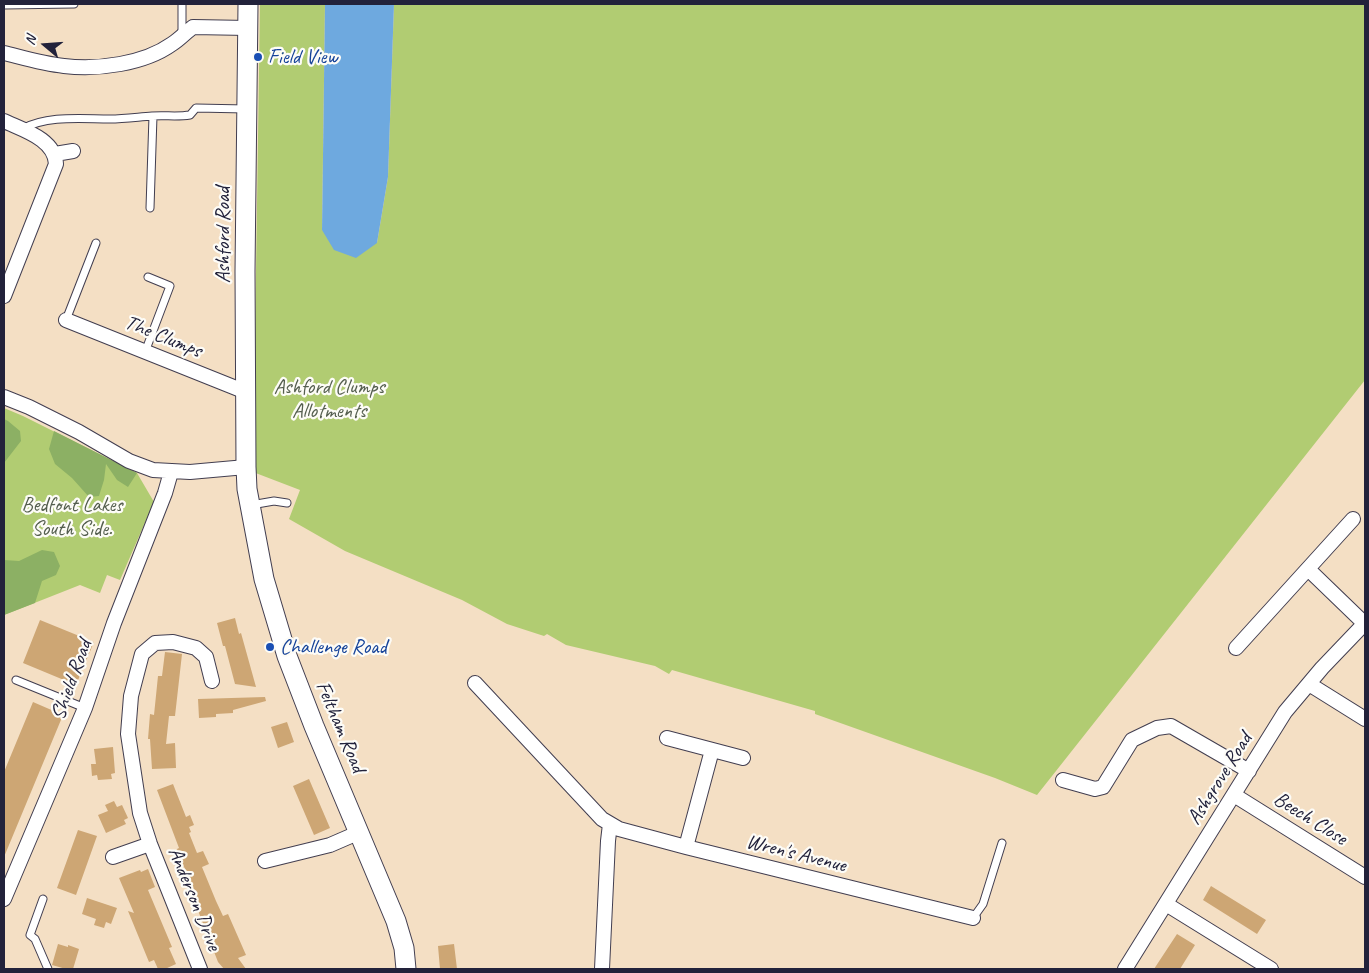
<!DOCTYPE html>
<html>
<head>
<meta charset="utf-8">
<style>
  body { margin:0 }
  #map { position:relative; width:1369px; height:973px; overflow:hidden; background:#f4dfc4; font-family:Caveat,sans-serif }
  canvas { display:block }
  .frame { position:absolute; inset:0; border:5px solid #22223b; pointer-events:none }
  .north { position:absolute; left:20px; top:20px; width:50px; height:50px; -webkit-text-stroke:4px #fdfcf7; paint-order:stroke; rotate:288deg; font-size:14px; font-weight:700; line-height:20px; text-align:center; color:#22223b }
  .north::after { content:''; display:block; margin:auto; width:18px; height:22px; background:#22223b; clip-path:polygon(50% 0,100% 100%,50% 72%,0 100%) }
</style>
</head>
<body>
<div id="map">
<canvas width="1369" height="973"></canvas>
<div class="frame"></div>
<div class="north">N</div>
</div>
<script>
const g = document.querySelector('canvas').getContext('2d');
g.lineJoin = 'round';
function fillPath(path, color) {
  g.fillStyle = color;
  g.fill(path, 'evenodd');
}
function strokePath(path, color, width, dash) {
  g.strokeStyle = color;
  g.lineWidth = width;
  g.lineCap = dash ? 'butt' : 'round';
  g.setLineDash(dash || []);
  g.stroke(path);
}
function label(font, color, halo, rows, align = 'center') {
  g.font = font + ' Caveat,sans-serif';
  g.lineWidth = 4.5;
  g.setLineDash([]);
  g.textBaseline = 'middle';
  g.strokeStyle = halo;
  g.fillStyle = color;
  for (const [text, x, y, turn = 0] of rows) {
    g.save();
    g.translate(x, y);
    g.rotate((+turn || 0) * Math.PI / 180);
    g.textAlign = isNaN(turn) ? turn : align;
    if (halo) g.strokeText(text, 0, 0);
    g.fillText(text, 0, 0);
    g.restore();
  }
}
fillPath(new Path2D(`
  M260,4H325L322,230L377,243L388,177L394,4H1365V380L1037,795L995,778L815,714V711L672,670L669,674L655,666L566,645L547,634L544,636L507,624L462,600L345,551L289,519L300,490L253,472Z
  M4,408L23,416L137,473L154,502L120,580L107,575L100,593L80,585L4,615Z`), '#b1cc72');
fillPath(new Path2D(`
  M4,419L8,421L20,431L21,441L4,463Z
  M54,431L137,473L128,487L117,480L106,464L104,480L99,496L89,497L72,478L55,464L49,449Z
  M42,550L54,552L60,566L56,575L42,581L35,603L4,615V560L19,561Z`), '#8cb064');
fillPath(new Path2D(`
  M325,4H394L388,177L377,243L356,258L334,250L322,230Z`), '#6ea9df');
fillPath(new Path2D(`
  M235,618L239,634L241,633L256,687L235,684L225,646H223L217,623Z
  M40,620L94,642L76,685L23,663Z
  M165,652L182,654L175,716H169L166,744L175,743L176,768L152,769L150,739H148L150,714L154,715L158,676H162Z
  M265,697L266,701L233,710V713L216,714V717L199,718L198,699Z
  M33,702L63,715L4,857V772Z
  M287,722L294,742L278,748L271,727Z
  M113,747L115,773L111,774L112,779L98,780L97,775L92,776L91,764H96L94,749Z
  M309,779L330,828L314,835L293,786Z
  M173,784L186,817L190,815L194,825L189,827L191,832L189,833L197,853L203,851L209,864L202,867L216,901L223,916L228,914L246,955L238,958L246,969H224L218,962L197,908L200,907L177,849L179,848L157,790Z
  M114,801L117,807L122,805L128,818L124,820L126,824L106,833L98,815L108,811L105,805Z
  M78,830L97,836L76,895L57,888Z
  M148,869L155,887L148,890L172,947L169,948L176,964L165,969H158L154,960L149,962L128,911L134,913L119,878L140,870L141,872Z
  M1211,886L1266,920L1257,934L1203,900Z
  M87,898L117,908L111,924L106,922L104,928L94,925L96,919L82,914Z
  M1177,934L1195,945L1180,969H1154Z
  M58,944L68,947V945L79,949L73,969H66L52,965Z
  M454,944L457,969H440L438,946Z`), '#cda674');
const lane = new Path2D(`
  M4,5L74,4
  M182,35V4
  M22,129C48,115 81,119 110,119C124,119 138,117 152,116C165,115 177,117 190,115L196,108L246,109
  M150,208L153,116
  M66,320L96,243
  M145,352L170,286L148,277
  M251,505L274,501L287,503
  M16,680L85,708
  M43,899L30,935L35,939L48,969
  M973,918L983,904L1002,843`);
const street = new Path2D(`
  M4,53C24,58 44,64 64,66C98,70 144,64 172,44C180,39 186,32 193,27L248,28
  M4,121C23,130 55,139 56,164L4,296
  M55,154L73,151
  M66,320L246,392
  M4,397L29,407L79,432L129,461L153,470L190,472L246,467
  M1308,569L1365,624
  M1236,648L1353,519
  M475,683L602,819L619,829L686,847L973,918
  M1309,684L1365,719
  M667,738L743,758
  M1063,780L1095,789L1103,787L1132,740L1157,728L1171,726L1249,771
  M1234,795L1365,877
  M686,847L712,750
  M113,857L150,844
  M265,861L330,845L360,832
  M4,899L85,708L114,623L165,493L171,472
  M1166,904L1271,969
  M200,969L150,844L140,813L128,734L131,696L142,654L155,643L173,642L196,648L206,657L212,681
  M602,969L608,841L610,824
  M1125,969L1285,712L1322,668L1365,623`);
const secondary = new Path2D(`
  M248,4L245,271L246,467L247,489L264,579L287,656L314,726L396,921L404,948L406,969`);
strokePath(lane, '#423e50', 9);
strokePath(street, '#423e50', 16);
strokePath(secondary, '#423e50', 21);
strokePath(lane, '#fff', 7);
strokePath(street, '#fff', 14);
strokePath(secondary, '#fff', 19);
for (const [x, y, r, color] of [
  [258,57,5,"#1a4fb4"],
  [270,647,5,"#1a4fb4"]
]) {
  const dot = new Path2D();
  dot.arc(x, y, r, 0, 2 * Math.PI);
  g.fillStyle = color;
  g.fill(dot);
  strokePath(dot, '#fdfcf7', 2);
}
label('21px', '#164399', '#fdfcf7', [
  ["Field View",268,57],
  ["Challenge Road",280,647]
], 'left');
label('21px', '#22223b', '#fdfcf7', [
  ["Ashford Road",223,235,-90],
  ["The Clumps",163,337,22],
  ["Shield Road",72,680,-70],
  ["Feltham Road",340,727,67],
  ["Ashgrove Road",1220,779,-58],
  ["Beech Close",1310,819,32],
  ["Wren's Avenue",796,854,14],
  ["Anderson Drive",194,899,68]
]);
label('21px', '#545e4e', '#fdfcf7', [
  ["Ashford Clumps",329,387],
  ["Allotments",329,411],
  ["Bedfont Lakes",72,505],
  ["South Side.",72,529]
]);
</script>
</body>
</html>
